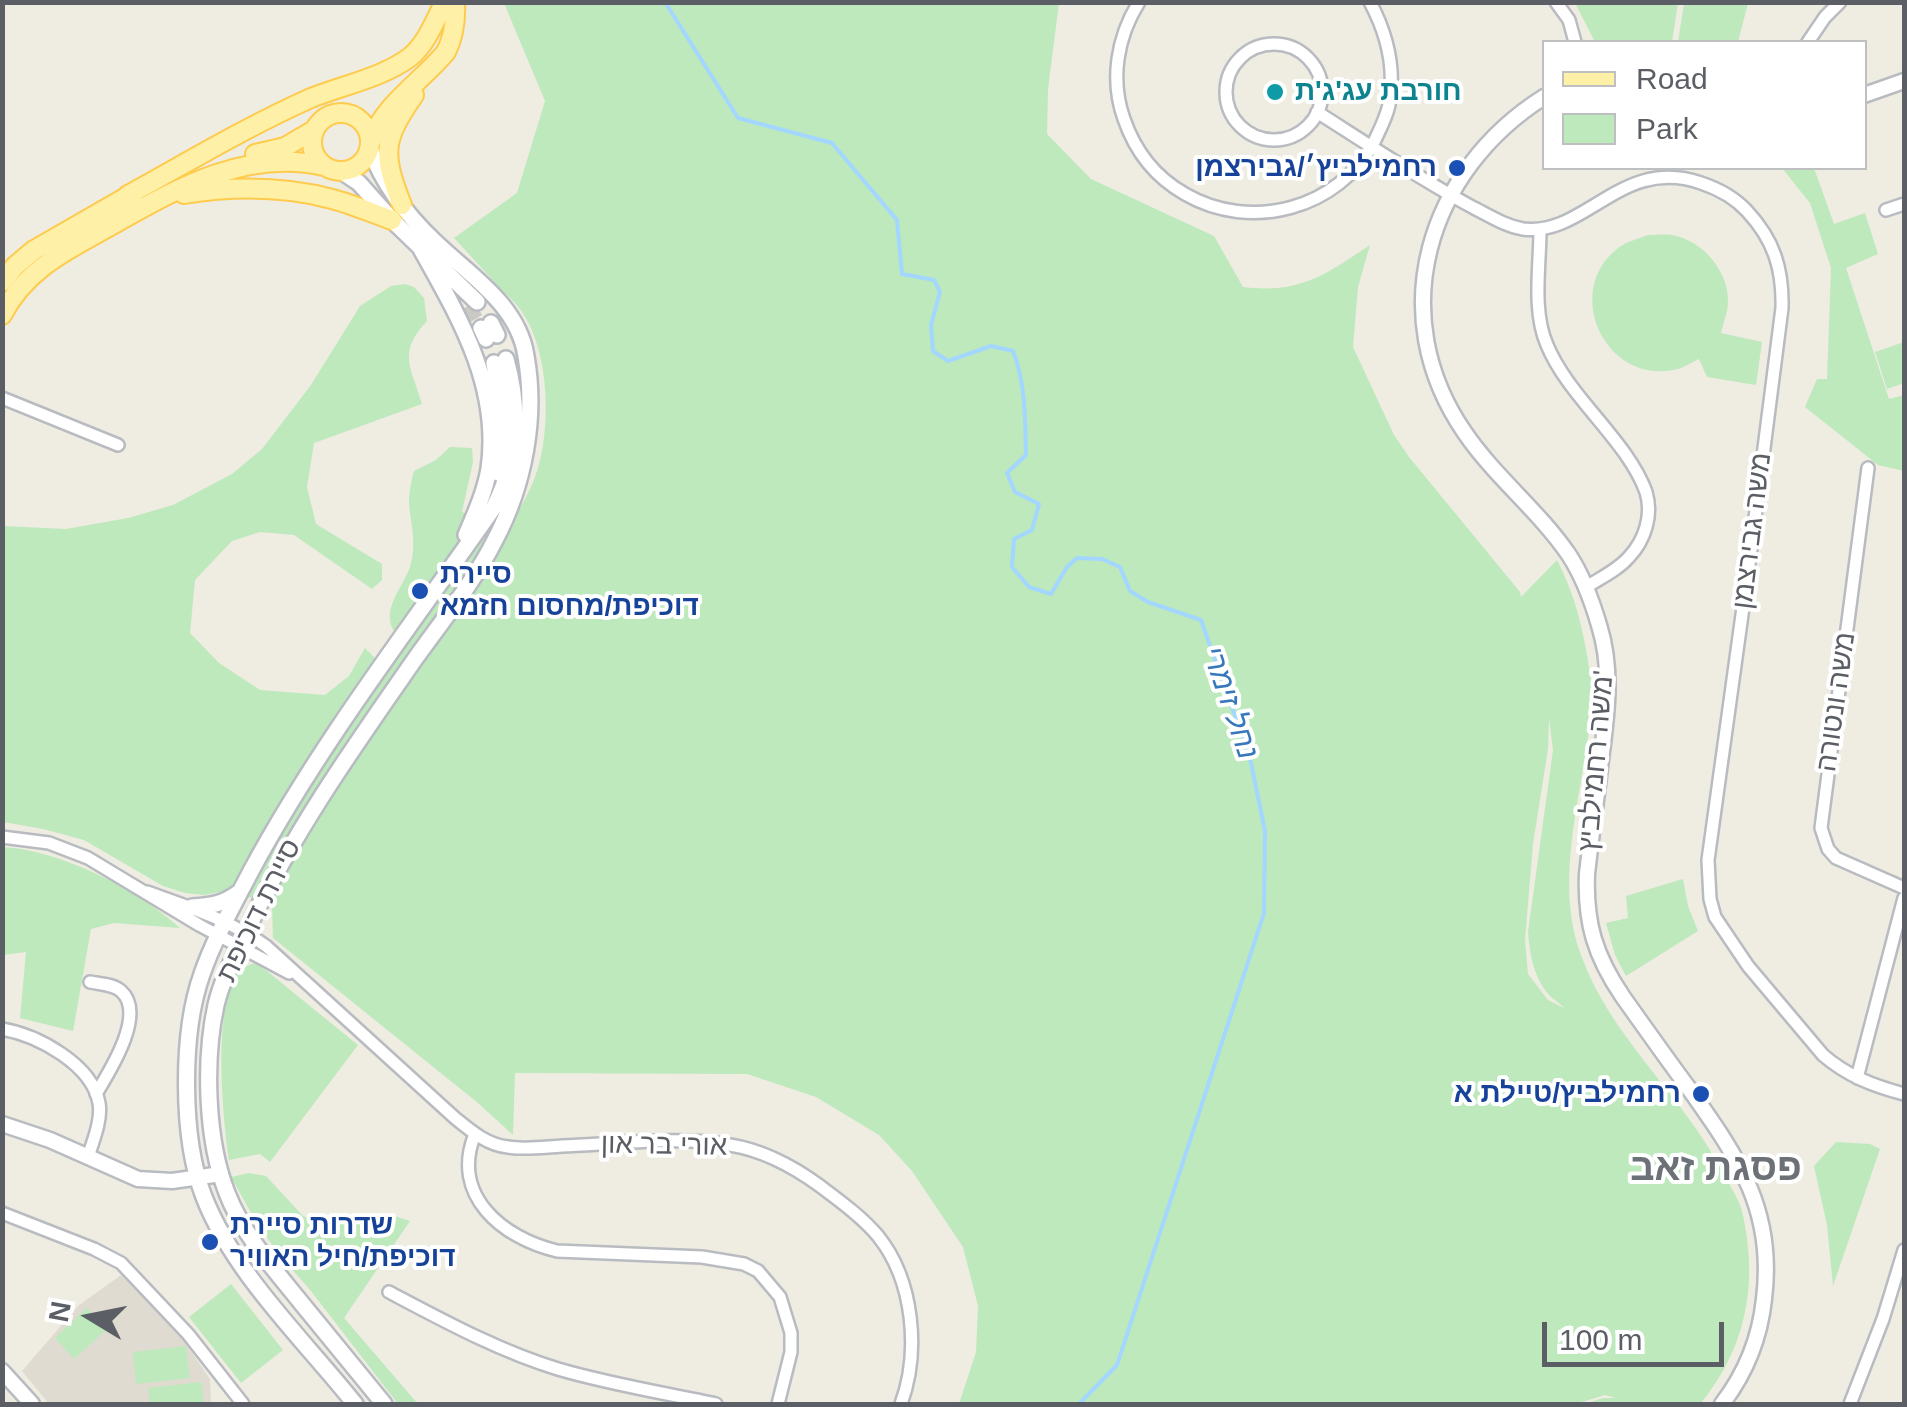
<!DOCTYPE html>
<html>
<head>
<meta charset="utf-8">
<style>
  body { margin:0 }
  #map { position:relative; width:1907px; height:1407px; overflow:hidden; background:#efece2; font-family:Arial,sans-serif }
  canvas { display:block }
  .frame { position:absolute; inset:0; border:5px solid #5b5f65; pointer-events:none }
  .legend { position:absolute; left:1542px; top:40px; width:325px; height:130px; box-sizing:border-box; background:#fff; border:2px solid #bdbfc1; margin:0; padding:12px 18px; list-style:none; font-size:30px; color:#5b5f65 }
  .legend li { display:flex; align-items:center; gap:20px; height:50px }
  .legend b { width:50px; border:2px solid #bdbfc1 }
  .north { position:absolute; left:40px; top:1267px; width:100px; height:100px; -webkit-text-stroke:8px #fff; paint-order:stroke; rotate:280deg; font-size:28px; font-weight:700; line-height:40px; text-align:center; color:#5b5f65 }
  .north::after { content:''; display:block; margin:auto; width:35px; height:45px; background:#5b5f65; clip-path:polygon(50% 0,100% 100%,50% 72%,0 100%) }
  .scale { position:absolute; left:1542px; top:1322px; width:182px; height:45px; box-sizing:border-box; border:5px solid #5b5f65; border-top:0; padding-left:12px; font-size:30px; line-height:35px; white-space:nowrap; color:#5b5f65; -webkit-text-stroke:8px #fff; paint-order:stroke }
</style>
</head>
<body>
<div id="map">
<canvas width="1907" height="1407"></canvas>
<div class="frame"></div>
<ul class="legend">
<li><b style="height:12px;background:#fff0a8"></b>Road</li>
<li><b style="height:28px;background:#bde9bc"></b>Park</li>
</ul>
<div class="north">N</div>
<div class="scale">100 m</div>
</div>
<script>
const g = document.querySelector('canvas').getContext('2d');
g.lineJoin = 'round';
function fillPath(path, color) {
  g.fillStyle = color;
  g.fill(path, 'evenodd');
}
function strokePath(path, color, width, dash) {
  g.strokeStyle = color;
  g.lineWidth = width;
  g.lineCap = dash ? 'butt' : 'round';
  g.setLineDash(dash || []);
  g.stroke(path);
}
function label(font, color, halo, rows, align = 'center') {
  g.font = font + ' Arial,Heebo,sans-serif';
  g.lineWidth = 8;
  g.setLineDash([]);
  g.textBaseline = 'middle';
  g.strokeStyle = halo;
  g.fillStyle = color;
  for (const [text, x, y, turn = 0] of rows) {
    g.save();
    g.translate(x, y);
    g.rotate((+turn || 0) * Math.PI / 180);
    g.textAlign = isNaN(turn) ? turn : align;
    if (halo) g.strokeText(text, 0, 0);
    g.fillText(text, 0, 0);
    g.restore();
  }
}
fillPath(new Path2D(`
  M121,1275L176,1330L197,1360L210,1379L211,1404H49L22,1371L78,1306Z`), '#dfdbd1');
fillPath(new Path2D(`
  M504,3H1059L1048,89L1047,134L1091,179L1214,236L1243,287C1300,294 1325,275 1370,245L1358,287L1353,347L1394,435L1409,457L1520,592L1521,597L1557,560C1574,593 1582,624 1588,661C1589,671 1592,681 1592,691C1590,777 1550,870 1581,955C1610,1037 1682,1094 1722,1171C1728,1183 1738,1197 1742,1211C1747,1233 1750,1257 1749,1279C1747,1326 1730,1368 1700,1404H1585L1603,1398H1616L1605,1395L1575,1404H959L976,1352L978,1306L963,1247L912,1171L879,1135L816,1097L747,1074L515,1073L513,1135L478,1103L273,938L272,906L231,890L204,895L185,893L163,886L84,840L43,829L3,822V526L66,529L128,518L173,505L232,474L262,449L311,385L360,306L391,286L405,284L414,287L424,298L427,321C397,353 411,366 422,404L314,443L307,487L316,524L382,564V580L372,589L294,535L260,532L232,541L195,580L190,633L219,663L260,690L325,695L349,676L365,648L377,660L395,633C380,610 402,589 410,567C417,545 411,525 409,503C409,492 411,482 414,471L436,460L450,447L472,448L473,462L462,512L505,531C517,514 528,496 535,477C552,432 550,352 522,312C517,304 508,296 501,289C485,272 470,255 454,238L517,193L545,101ZM1549,718L1553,750L1528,932C1530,956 1534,980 1552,998C1556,1001 1561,1004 1564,1008L1548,1000L1528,974L1525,940L1533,844L1548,749Z
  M1575,3H1678L1672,42H1595Z
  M1684,3H1748L1738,42H1678Z
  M1782,168H1814L1834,224L1865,213L1878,254L1846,268L1889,399L1904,395V471L1878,465L1805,407L1817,379H1827L1831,268L1810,203Z
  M1648,235C1655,235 1664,234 1672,235C1702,240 1729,271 1728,302C1728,312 1723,323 1721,333L1762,342L1756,385L1707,377L1699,359C1692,362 1685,367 1678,369C1602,388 1558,282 1626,243C1633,240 1641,238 1648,235Z
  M1904,342V383L1887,389L1875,352Z
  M3,847C60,850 137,889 180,928L114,923L91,929L73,1031L20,1018L26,952L3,955Z
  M1683,879L1688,906L1698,931L1626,976L1615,955L1606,923L1628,918L1626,896Z
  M257,963L358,1045L270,1162L260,1154L229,1160C224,1126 205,965 257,963Z
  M1836,1142L1870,1144L1880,1149L1833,1286L1827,1225L1814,1166Z
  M249,1173L266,1176L303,1216L320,1223L391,1215L410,1221L344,1318L418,1404H398L311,1291L277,1252L254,1218L231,1177Z
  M231,1284L283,1350L241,1383L189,1317Z
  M87,1308L106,1330L74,1359L55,1338Z
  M186,1346L190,1378L136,1384L133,1352Z
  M201,1382L204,1404H150L148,1388Z`), '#bde9bc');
strokePath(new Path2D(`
  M665,2L738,118L832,143L897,220L902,274L934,280L940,292L931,325L933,351L948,361L991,346L1013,351C1026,384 1025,420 1026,455L1007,473L1015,492L1039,504L1032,530L1014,539L1012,567L1029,587L1051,594L1067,567L1077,558L1102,559L1120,567L1130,591L1148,602L1201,620L1250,758L1265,831L1264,913L1117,1365L1079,1404`), '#a3d7ff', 4);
strokePath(new Path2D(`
  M468,306L481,328`), '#cac9c3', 15, [15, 8]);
const minor = new Path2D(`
  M1139,2C1117,37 1110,80 1124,119C1135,151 1155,177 1185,194C1250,232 1339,210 1375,140C1381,127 1389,112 1390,98C1395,63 1386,32 1370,2
  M1556,2L1569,20L1575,42
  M1808,42L1825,17L1840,2
  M1226 92a48 48 0 1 1 96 0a48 48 0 1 1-96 0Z
  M1317,112C1369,145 1420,179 1474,208C1490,216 1505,226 1523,229C1585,237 1622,155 1701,183C1719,189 1734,197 1747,211C1774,240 1783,269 1782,308L1750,557L1708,860L1710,899L1715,917L1748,966L1823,1055C1847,1076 1874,1086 1904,1094
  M1886,210L1904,204
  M1540,230C1540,266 1532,311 1547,345C1569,398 1627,440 1646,492C1653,515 1645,540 1629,557C1618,570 1600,578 1585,588
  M2,398L118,445
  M1868,468L1821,828L1828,849L1836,858L1904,888
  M2,837L49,843L88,858L199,925L289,973
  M147,892C189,907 230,920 266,946L455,1118C471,1131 487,1145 508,1147C526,1150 544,1147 562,1146C612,1144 682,1136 730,1145C762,1150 794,1167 820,1186C840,1201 862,1217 878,1236C914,1281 920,1352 901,1404
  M90,982C100,984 113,984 121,991C147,1014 109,1072 96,1094
  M2,1029C37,1035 92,1064 99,1103C102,1120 93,1141 88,1157
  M1857,1078L1904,898
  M475,1134C450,1195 502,1238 557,1251L702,1257L744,1264L758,1271L780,1297L791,1333V1352L778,1404
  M2,1213L94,1249L121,1263L188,1334L243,1404
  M389,1292C444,1321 499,1351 558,1369C609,1384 664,1393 716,1404
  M1850,1404L1883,1319L1904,1250`);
const tertiary = new Path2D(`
  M1864,95L1904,81
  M1544,97C1427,171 1383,315 1465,433C1495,477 1539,511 1569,555C1582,575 1592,601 1599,625C1614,673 1606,719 1600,768C1596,803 1591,838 1587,874C1585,923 1595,956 1623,997C1645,1028 1667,1059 1690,1090C1739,1159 1775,1211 1764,1299C1760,1337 1745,1374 1722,1404
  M2,1124L50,1140L138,1179L172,1181L221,1174
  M2,1371L32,1404`);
const secondary = new Path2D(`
  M370,149C383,184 407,215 434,241C469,275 518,304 526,356C537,418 524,485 495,540C474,582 442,621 415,659C356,744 296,828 251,922C238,949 223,976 216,1005C204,1060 206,1140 227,1193C243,1235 274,1269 303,1305C330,1338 357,1371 384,1404
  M341,171L359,183L392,220L477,302
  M421,249C459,317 501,387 489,469C485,492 475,514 466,535
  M491,323L497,335
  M481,328L486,339
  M494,363L503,420L498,473
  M192,907C211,906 223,904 238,893
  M355,1404C304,1340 234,1274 204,1197C181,1138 181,1033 202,974C214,939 234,904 251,871C320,743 411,626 494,507C518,460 520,409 506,359`);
const primary = new Path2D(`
  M312 142a29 29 0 1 1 58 0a29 29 0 1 1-58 0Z
  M371,141C384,104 421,82 446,52C454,36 456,20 455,2
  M255,154L285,147L314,130
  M184,194C234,186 283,186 332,199C352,204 372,213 392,220
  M128,195C188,162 248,126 311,98C343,85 382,78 410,57C426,44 434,23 443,5
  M402,205C382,154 382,141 414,95
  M2,282L15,266L34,250L135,192
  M2,315C27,267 70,249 114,224C178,188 247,148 324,166`);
strokePath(minor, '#b8bbc0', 16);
strokePath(tertiary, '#b8bbc0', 19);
strokePath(secondary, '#b8bcc2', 20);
strokePath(primary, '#fecb4c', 22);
strokePath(minor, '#fff', 11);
strokePath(tertiary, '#fff', 14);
strokePath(secondary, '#fff', 15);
strokePath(primary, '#fff0a8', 18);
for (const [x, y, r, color] of [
  [1275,92,10,"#0f9aa8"],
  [1457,168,10,"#1a4fb4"],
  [420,591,10,"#1a4fb4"],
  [1701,1094,10,"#1a4fb4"],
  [210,1242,10,"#1a4fb4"]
]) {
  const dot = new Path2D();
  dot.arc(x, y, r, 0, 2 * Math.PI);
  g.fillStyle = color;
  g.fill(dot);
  strokePath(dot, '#fff', 4);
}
label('bold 28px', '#0d838f', '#fff', [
  ["חורבת עג'ג'ת",1295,92]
], 'left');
label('bold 28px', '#164399', '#fff', [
  ["רחמילביץ׳/גבירצמן",1437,168],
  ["סיירת",440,575,"left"],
  ["דוכיפת/מחסום חזמא",440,607,"left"],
  ["רחמילביץ/טיילת א",1681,1094],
  ["שדרות סיירת",230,1226,"left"],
  ["דוכיפת/חיל האוויר",230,1258,"left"]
], 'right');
label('28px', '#5b5f65', '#fff', [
  ["משה גבירצמן",1753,531,-83],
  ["משה ונטורה",1837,702,-82],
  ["משה רחמילביץ'",1597,761,-85],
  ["סיירת דוכיפת",260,911,-64],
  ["אורי בר און",664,1146,1]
]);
label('italic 30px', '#3678bb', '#fff', [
  ["נחל זימרי",1229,703,71]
]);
label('bold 38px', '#6c7177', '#fff', [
  ["פסגת זאב",1716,1170]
]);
</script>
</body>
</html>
